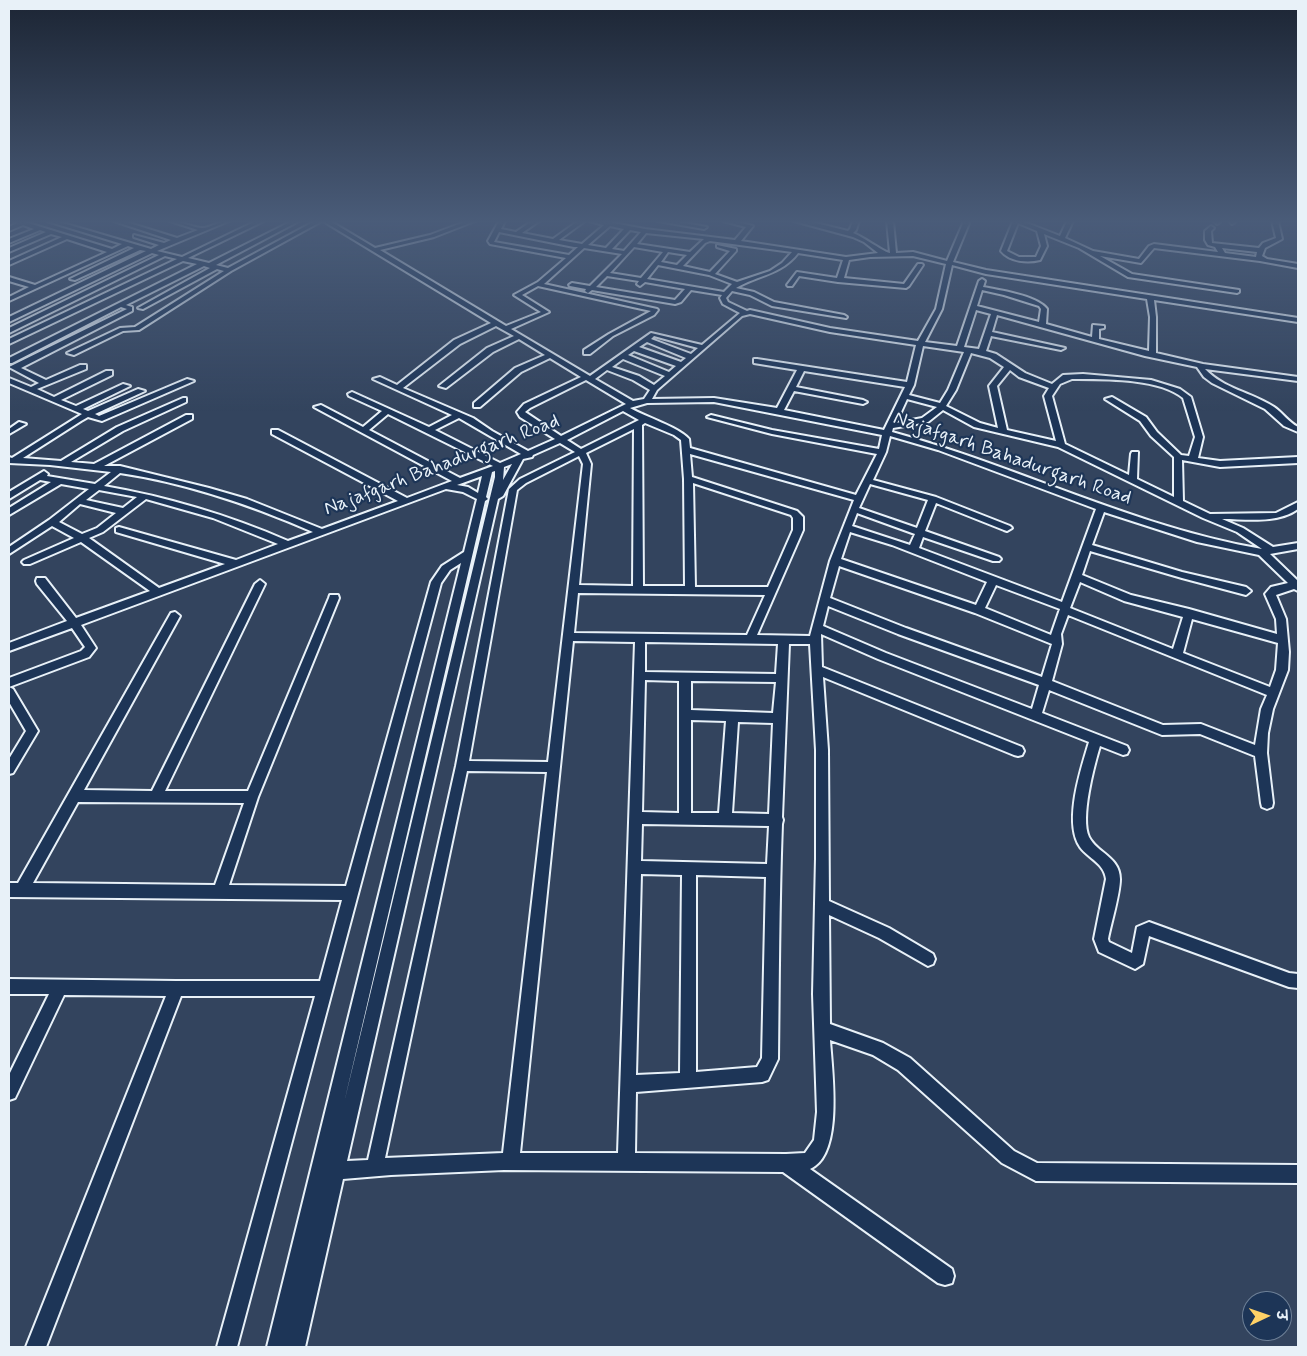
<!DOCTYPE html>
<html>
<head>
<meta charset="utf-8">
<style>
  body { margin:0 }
  #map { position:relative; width:1307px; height:1356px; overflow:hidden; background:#33445e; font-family:Mynerve,"Playpen Sans Deva",sans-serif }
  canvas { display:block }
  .frame { position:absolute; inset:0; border:10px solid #e8f1f8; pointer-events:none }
  .north { position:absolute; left:1242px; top:1291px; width:50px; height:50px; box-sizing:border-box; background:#1d3557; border:1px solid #6e8097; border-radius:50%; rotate:87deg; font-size:14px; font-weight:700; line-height:20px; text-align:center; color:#e8f1f8 }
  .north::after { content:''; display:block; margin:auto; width:18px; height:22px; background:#ffd166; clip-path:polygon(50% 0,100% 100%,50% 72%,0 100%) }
</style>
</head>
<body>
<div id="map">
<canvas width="1307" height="1356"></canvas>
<div class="frame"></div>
<div class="north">उ</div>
</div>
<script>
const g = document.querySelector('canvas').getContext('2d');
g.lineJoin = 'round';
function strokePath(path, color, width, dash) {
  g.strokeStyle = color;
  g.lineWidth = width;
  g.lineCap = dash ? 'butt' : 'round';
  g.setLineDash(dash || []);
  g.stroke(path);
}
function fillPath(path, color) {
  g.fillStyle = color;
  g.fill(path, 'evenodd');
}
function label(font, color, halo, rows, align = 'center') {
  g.font = font + ' Mynerve,sans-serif';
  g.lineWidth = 4.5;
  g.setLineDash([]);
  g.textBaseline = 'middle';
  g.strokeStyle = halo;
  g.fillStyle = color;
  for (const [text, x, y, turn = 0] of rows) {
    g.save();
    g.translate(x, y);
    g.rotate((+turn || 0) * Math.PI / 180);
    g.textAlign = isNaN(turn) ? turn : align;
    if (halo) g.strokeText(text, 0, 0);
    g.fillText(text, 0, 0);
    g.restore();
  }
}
const minor = new Path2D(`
  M13,221L25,222L112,249L122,244L47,221H56L151,249L159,245L134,237V235L164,243L171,240L114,221H123L177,238L198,230L170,221C181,221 191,227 202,228C210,228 219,221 229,221L157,251L182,257L256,221H264L188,258L209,263L292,221H299L216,265L228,268L315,221H322L231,271L139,330L123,331L74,355L67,353L120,328L135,327L224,271L217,269L143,309L138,308L210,268L204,266L126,305L132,307V311L21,368L46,380L80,365H86V369L37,389L54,397L106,371H112V375L61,400L76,406L123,384L130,386L83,409L88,411L138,389L145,391L95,414L99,416L187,379L194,381L102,421L88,417L81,421L23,458L61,461L117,427L183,398H186V402L123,431L71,462L94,464L186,415H192V419L104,466H120L209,488L247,499L322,529L398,501L272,434V430H278L407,498L452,481L314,407L321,405L363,427L382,411L349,396L348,394L352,392L429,427L452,415L373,379L380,377L397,385L454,340L491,323L323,221H330L375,248L430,235L467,221H475L434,237L380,250L506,326L541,312L514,295L538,282L566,258L490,244L488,241L499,221H505L501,229L516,232L532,221H539L522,233L553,239L578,221H585L559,240L582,244L604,225L589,221H615L613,223L645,229L735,240L746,227L723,221H734L753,226L741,241L846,257L878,253L864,242L853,237L794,221H808L848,231L850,229L853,221H859L856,230L853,233C862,236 885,253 890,253L887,221H893L896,253L913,252L947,261L964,221H970L953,262L986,270L1298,318V322L1154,300L1156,317V353L1203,364L1298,377V381L1205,369C1224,389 1251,392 1274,407C1283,413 1288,422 1298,427V432L1284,426L1265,409L1212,383L1204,377L1197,367L1145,356L997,315L992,332L1065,348L1061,350L991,336L986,351L996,354L1025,373L1052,384L1063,375L1083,374L1151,380L1180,389L1191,397L1203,437L1198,458L1220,461L1298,457V463L1220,467L1182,460L1183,501L1210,514L1276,513L1298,502V509C1277,524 1247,519 1222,519L1243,528L1273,547L1298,543V549L1270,554L1298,581V591L1294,589L1276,595L1286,619L1289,652L1288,670L1273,709L1268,733L1267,753L1273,803L1272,807L1267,809L1262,807L1261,803L1255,756L1200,734L1162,735L1049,690L1042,713L1127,746L1129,750L1127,754L1123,755L1100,746C1094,766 1080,818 1089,837C1097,853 1120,857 1120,879C1120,894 1111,923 1108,939L1109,942L1132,953L1137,927L1149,922L1289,973L1298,974V988L1289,987L1149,936L1143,964L1135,969L1099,952L1094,939L1106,879C1104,863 1089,859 1080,847C1063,822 1081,769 1089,742L878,659L821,634L822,667L1022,747L1024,751L1022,755L1018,756L1014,755L823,677L828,750L829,901L889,928L933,954L935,959L933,964L928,966L879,938L829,915L830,1024L883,1043L910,1058L1014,1151L1037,1163L1298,1165V1183L1036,1181L1002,1163L898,1070L873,1055L830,1040C832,1071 844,1155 810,1169L952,1269L954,1276L952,1283L945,1285L938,1283L783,1172L504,1170L391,1175L343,1179L305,1347H267L461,563L450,570L441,583L237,1347H217L315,996H181L46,1347H26L166,996L64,995L15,1098L9,1100V1075L49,994H9V979L176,981H320L342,900L9,897V883H18L171,613L175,612L180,616L84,790L152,791L255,584L260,580L265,584L165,791H248L329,598L330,595H338L339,598L258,797L229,885L346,886L431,582L442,566L464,552L477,499L463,492L446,489L81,625L96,648L89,657L9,687L13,689L38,731L13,773L9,774V759L26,731L9,702V678L81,651L85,647L72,628L9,651V643L67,621L37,584L36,581L37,578H45L76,618L150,591L81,542L30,564H24L22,562L24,560L74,538L52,526L9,554V547L49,520L89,489L61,484L9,515V508L51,482L40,480L9,499V492L44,471L48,474L47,476L95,484L111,472L50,465L9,463V457L12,458L82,414L9,383V378L31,387L39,383L9,367L127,309L121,307L12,363H9V358L197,264L183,261L9,344V339L177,259L165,256L9,333V328L159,255L152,253L9,322V317L146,251L140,250L75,280L70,279L134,248L128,246L9,301V297L29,287L9,281V277L35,285L107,252L67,239L9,265V261L62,237L51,234L9,252V248L46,232L40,230L9,243V239L34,229L23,225L9,231V227L17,223ZM610,226L624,229L606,248L588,245ZM630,230L641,232L624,251L612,249ZM499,232L574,247H578L569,255L494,242ZM646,233L704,239L690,252L637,244ZM710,241L792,252L782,263L770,271L737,282L715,274L736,251V249L717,245V247L730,251L710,272L683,266L705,243ZM634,247L663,252L641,278L610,273ZM584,248L622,254L590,286L572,283L569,285L570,286L586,289L585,291L588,293L592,290L675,304L681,302L691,290L722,295L720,298L723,304L740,313L702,345L651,333L590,376L511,329L549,312L522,295L538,286L651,311L609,334L584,350V354H590L613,336L654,315L658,310L657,309L544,284ZM668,252L687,255L677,265L661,262ZM798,253L843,260L837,278L797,272L787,285L788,286H792L799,276L838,282L906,288L909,286L923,265L922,264H918L904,284L844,278L849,260L870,257L913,256L946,264L936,309L918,341L830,328L750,310L747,311L728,302L726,298L732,291L750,295L772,306L846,318L847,317L844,315L774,302L754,292L736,288C758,275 781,275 798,253ZM658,265L709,275L732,284L724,292L647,279ZM952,265L986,274L1147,299L1150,317L1149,351L1099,339V329L1104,328V326L1093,325L1092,337L1046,324L1047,309C1038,296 999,290 983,287L985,281L982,279L979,281L957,346L925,342L942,309ZM607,276L639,281L637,284L640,286L645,282L685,289L675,300L596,287ZM982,290L1004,295L1039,306L1041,309L1039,322L977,306ZM976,310L991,314L979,349L964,347ZM750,314L830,332L916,345L907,382L757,359H754V363L797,370L777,408L714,398L652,399L657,390L742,316ZM496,326L514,336L487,348L439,386L446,388L493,352L519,339L545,355L515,368L474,403V407H480L521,372L550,358L581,377L524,404L517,412L520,417L555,439L528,451L492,431L473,418L403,388L460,344ZM654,336L698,348L691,354L651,339ZM647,342L686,358L681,362L639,347ZM923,346L964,352L948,390L940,403L909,395L914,385ZM634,351L676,366L669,372L628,355ZM971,353L990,358L1004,367L989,386L998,428L980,423L946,406L956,390ZM623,359L665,376L654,385L639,376L612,367ZM607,370L633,380L650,390L644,399L633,401L595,379ZM1010,370L1019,377L1049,388L1044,396L1056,441L1007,430L997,386ZM804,371L905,387L884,430L784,410L794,391L863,404L867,402L863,400L796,387ZM1072,379C1103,379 1159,378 1183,398L1195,437L1189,456L1181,455L1157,432L1146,417L1112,397L1105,399L1140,421L1151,436L1174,457V497L1137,479L1138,452H1132L1131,454L1129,475L1065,444L1052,396L1060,384ZM586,380L626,404L561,436L525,412L530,408ZM907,399L937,407L922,418L896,423ZM714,402L882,435L879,449L772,430L711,415L707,417L772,434L877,454L856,495L690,448L689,439C678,427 646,417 630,408L647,403ZM943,410L974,427L1058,447L1203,518L1237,532L1262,549C1134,527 1017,466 892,432L893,428L928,422ZM623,411L639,420L581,449L567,440ZM388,414L493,466L460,478L369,430ZM459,418L521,454L500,463L435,430ZM645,423L674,435L681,440L684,479L685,586H643L642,425ZM634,429L633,586L579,585L591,464L586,453ZM890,436L938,450L1096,509L1062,602L919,548L923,537L993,561H999L1001,559L999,557L925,531L936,503L1004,530L1007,531L1012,528L1010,526L936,497L873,480L886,452ZM560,443L575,452L520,479L509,489L456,766L368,1160L347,1161L498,499L503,496L523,459L532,457L533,455ZM690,454L854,500L830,561L810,636L757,635L803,530V517L797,511L692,477ZM579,456L583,464L548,762L469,761L517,490L526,483ZM512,464L503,480L504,467ZM495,471V477L344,1103L485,501L488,499L486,497L492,472ZM120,473C187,483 251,505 313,532L288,541C228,515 168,497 104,486ZM482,476L478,493L468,487L457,485ZM693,483L791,515L793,518V530L768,587H695ZM870,484L928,500L917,528L859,508ZM99,490L137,497L123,508L86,500ZM146,499L213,518L278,544L236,560L119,527L116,528V532L225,564L159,588L89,538L103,532ZM80,504L116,513L97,528L82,534L59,522ZM1104,512L1197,542L1259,555L1288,583L1271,587L1265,594L1276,619L1277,634L1189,609L1131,595L1082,575L1090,551L1182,578L1246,595L1251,591L1246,587L1182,572L1092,545ZM857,513L915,534L910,545L852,526ZM850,532L892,545L987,582L976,605L841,559ZM839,566L975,613L1052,644L1042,677L906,628L830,598ZM1080,582L1124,601L1183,617L1173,649L1070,608ZM996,585L1060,609L1051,635L985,608ZM578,593L765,595L747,635L574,633ZM828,606L898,634L1039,685L1032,709L886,653L823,626ZM1068,615L1267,695L1261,709L1255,745L1201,724L1163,725L1052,681L1062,644L1061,634ZM1192,619L1278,643L1276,670L1270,687L1183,653ZM573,641L635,642L618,1153H520ZM645,642L778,644L776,674L645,672ZM789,644H810L816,750V858L813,994L817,1112L814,1140L805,1153L786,1154L635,1153L636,1092L762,1082L768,1080L778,1059C779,980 779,902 782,824L783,820L782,817ZM645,680L679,681V813L642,812ZM691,681L776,682L773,713L691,710ZM691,720L726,721L719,813H691ZM738,722L773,723L769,814L732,813ZM467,771L547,772L503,1153L385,1158ZM78,802L244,803L215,885L33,883ZM642,824L769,826L767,864L641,861ZM641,874L682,875L680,1073L636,1075ZM696,875L766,877L762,1058L757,1067L696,1072Z
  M658,221H673L707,227L704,229Z
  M1013,221H1022L1060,236L1067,221H1073L1065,238L1093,251L1139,259L1149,246L1154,244L1218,252L1215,247L1208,245L1205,240V231L1211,226L1214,228L1211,231L1212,243L1259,248L1263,243L1276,238L1272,221H1278L1282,239L1265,248L1262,256L1267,259L1298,264V268L1260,261L1154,248L1141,263L1100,256L1132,274L1239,290V292L1237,293L1128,277L1079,248L1044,234L1047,246L1040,260C1028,263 1010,262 1001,251ZM1018,223L1037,231L1041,246L1036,257H1019L1007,251ZM1222,248L1257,252L1256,257L1225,253Z
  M1214,221H1220V222L1217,224Z
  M1229,221H1235V222L1232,224Z
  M19,422L26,424L9,434V429Z`);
strokePath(minor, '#e8f1f8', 4);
fillPath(minor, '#1d3557');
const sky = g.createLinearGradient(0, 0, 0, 411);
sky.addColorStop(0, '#1c2534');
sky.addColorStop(0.54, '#4a5c79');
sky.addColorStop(1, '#4a5c7900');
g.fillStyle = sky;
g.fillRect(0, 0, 1307, 411);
label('20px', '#e8f1f8', '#1d3557', [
  ["Najafgarh Bahadurgarh Road",1012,459,19],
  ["Najafgarh Bahadurgarh Road",442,466,-21]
]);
</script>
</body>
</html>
